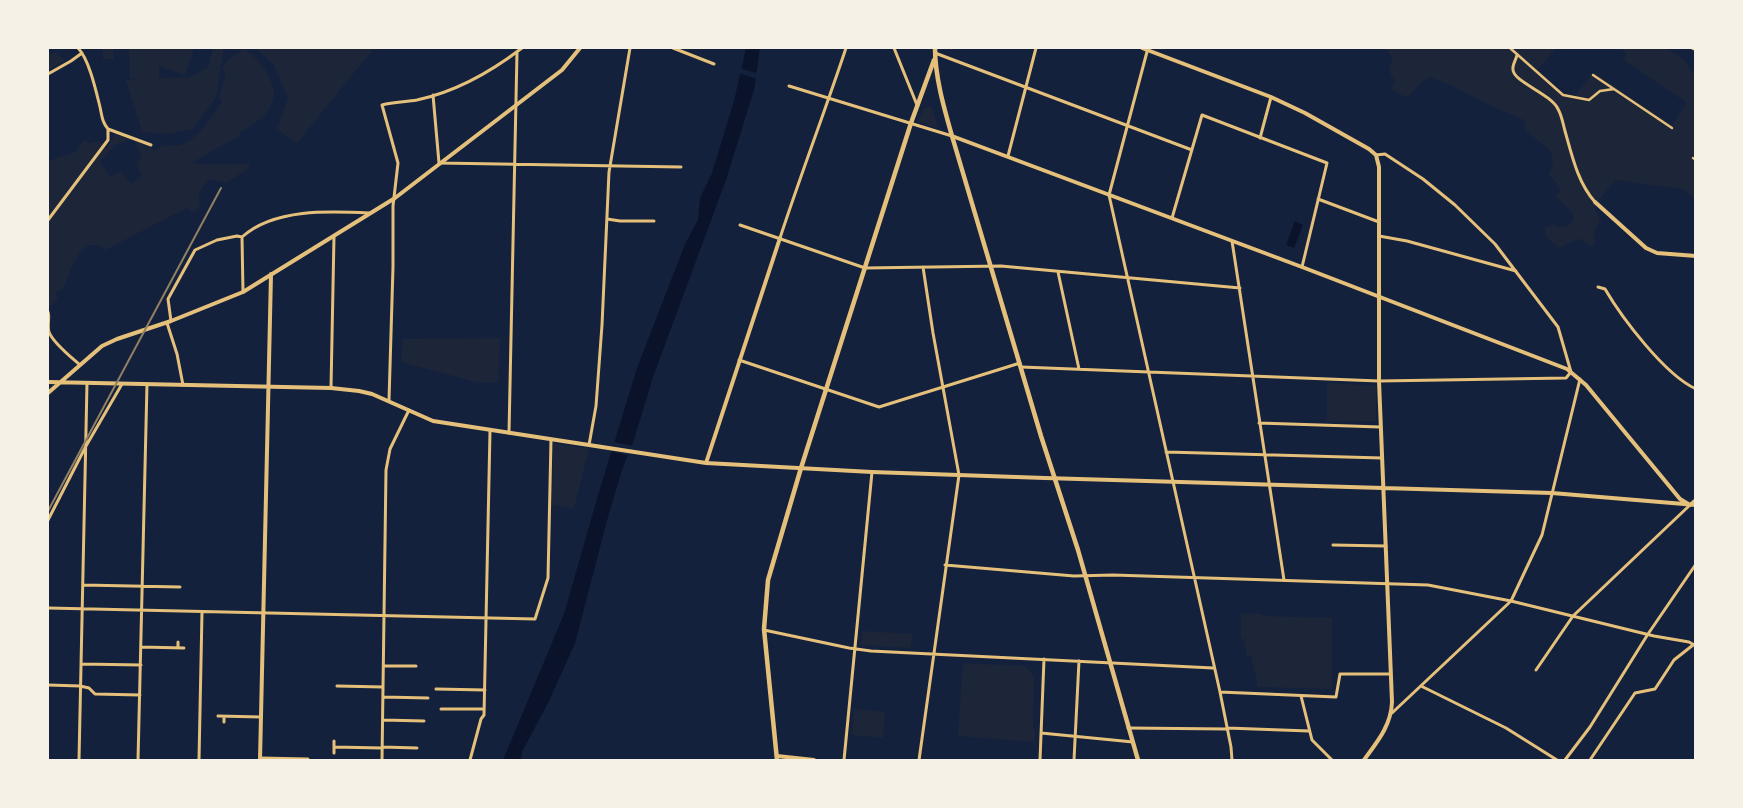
<!DOCTYPE html>
<html>
<head>
<meta charset="utf-8">
<style>
  body { margin:0 }
  #map { position:relative; width:1743px; height:808px; overflow:hidden; background:#14213d; font-family:"DejaVu Sans",sans-serif }
  canvas { display:block }
  .frame { position:absolute; inset:0; border:49px solid #f6f1e7; pointer-events:none }
</style>
</head>
<body>
<div id="map">
<canvas width="1743" height="808"></canvas>
<div class="frame"></div>
</div>
<script>
const g = document.querySelector('canvas').getContext('2d');
g.lineJoin = 'round';
function fillPath(path, color) {
  g.fillStyle = color;
  g.fill(path, 'evenodd');
}
function strokePath(path, color, width, dash) {
  g.strokeStyle = color;
  g.lineWidth = width;
  g.lineCap = dash ? 'butt' : 'round';
  g.setLineDash(dash || []);
  g.stroke(path);
}
fillPath(new Path2D(`
  M103,48H113L114,59H103Z
  M129,48H194L185,75L159,66V78L190,77L208,67L213,48H224L216,97L193,129L167,134L142,132L126,80L142,79H130Z
  M256,48H374L297,143L277,129L288,98L273,64Z
  M1386,48H1556L1538,70L1562,92L1575,96L1593,72L1672,125L1687,103L1624,60L1626,53L1620,48H1665L1683,59L1691,71L1695,74V199L1682,189L1615,180L1594,207L1600,220L1594,232L1595,243L1591,247L1581,239C1572,240 1567,245 1558,248L1545,235V228L1553,224L1563,228L1570,224L1574,219L1572,212L1555,196L1560,191L1558,185L1549,175C1550,171 1553,165 1553,160C1552,145 1531,139 1524,128L1526,121L1479,100L1453,86L1429,77L1420,83L1409,97L1401,95L1392,89L1395,81L1391,75L1389,67L1393,60Z
  M242,49C258,55 278,82 273,100C269,116 252,125 240,133L239,136L193,162L198,164H251L246,170L226,183L209,179L199,192L200,206L194,213L187,208L183,210L105,250L98,245H89L81,251L73,264L63,289L55,293L58,299L48,308V161L75,152L85,139L88,144L100,141L106,149L116,132L132,139L115,145L100,162L110,176L121,172L132,184L142,175L136,165L142,155L134,141L150,147L154,151C167,142 167,147 180,145C196,142 213,115 222,102L219,96L226,76L222,68C227,58 236,57 242,49Z
  M55,52L65,60L48,70V53L50,55Z
  M929,106L932,107L938,128L918,122L923,109Z
  M500,338L498,382H476L401,362L403,339Z
  M1329,383L1376,386V421L1327,422V385Z
  M553,443L589,449L574,508L552,505Z
  M1241,613L1262,614V616L1332,618V689L1258,687L1251,655L1247,656L1244,639H1241Z
  M862,631L912,634L911,648L861,645Z
  M963,663L1025,666L1034,676L1033,727L1035,730V742L958,736Z
  M854,709L885,712L883,738L852,735Z`), '#1d2539');
fillPath(new Path2D(`
  M746,48H760L754,90L726,180L653,377L633,443L623,467L608,517L575,643L548,703L522,752L521,760H503L564,614L596,502L637,368L685,244L698,220L700,198L712,173L734,101Z
  M1295,221L1303,225L1294,248L1286,245Z`), '#0b132b');
fillPath(new Path2D(`
  M739,68L759,74L758,79L738,73Z
  M613,442L634,446L631,456L610,451Z`), '#14213d');
strokePath(new Path2D(`
  M1510,48L1563,95L1589,100L1600,91L1614,89
  M1593,75L1672,128
  M1693,158L1696,160`), '#e5c07b', 2.5);
strokePath(new Path2D(`
  M673,48L714,64
  M894,48L917,105
  M1148,48L1109,195L1220,692L1231,747L1232,760
  M1692,48L1696,50
  M935,53L1192,150
  M1517,55C1516,60 1512,65 1513,70C1514,82 1551,94 1558,109C1562,116 1563,124 1565,131C1572,156 1578,183 1595,202
  M48,74L71,61L82,53
  M789,86L952,136
  M433,95L439,163L681,167
  M108,129L151,145
  M1260,138L1271,97
  M1008,156L1036,48
  M1318,199L1379,222
  M1172,218L1202,115L1327,163L1302,267
  M607,219L620,221H654
  M48,220L108,140V129C102,122 102,116 100,107C96,91 89,59 78,48
  M740,225L865,268L1001,266L1240,288
  M1379,236L1407,241L1516,271
  M242,237L243,292
  M780,238C801,174 825,111 846,48
  M1232,241L1284,580
  M1058,272L1079,369
  M1598,287L1605,289C1622,318 1665,375 1696,389
  M48,312C50,318 47,325 49,332C53,343 71,357 80,365
  M171,321L168,299L195,250L217,240L237,236L242,237C274,208 330,211 370,213
  M167,323L177,354L183,385
  M739,360L879,407L1020,363
  M1021,367L1379,381L1566,378L1571,372L1558,327L1495,244L1455,205L1423,179L1385,154L1376,155
  M331,388L334,236
  M389,400L393,267V206L398,163L382,105C394,102 406,102 417,100C455,92 492,71 522,48
  M1259,423L1380,427
  M509,433L517,52
  M589,445L596,406L602,325L609,172L630,48
  M1166,452L1382,458
  M48,520L86,446L122,384
  M1333,545L1386,546
  M945,565L1074,576L1113,575L1428,585L1511,601L1654,636L1689,642L1696,646
  M83,585L180,587
  M48,608L535,619L548,578L551,440
  M764,630L849,648L871,651L1213,668
  M141,647L184,648
  M178,648V642
  M81,664L141,665
  M384,666H416
  M1536,670L1573,616L1690,505
  M48,685L80,686L89,688L95,694L140,695
  M337,686L383,687
  M1421,686L1506,728L1557,760
  M436,689L485,690
  M1220,692L1336,697L1340,674H1390
  M1301,696L1312,740L1332,760
  M383,697L428,698
  M441,709H484
  M1392,713L1511,601L1542,535L1580,379
  M218,716L261,717
  M224,717V722
  M383,720L424,721
  M1128,728L1227,729
  M1227,728L1309,731
  M1041,733L1133,742
  M334,747L382,748
  M382,747L417,748
  M334,753V741
  M260,758L308,759
  M79,760L87,383
  M138,760L147,384
  M199,760L202,612
  M382,760L386,470L390,449L409,410
  M470,760L481,719L484,715L490,431
  M844,760L872,472
  M919,760L959,475L933,333L923,267
  M1040,760L1044,659
  M1074,760L1079,661
  M1565,760L1590,727L1648,634L1696,564
  M1590,760L1635,693L1655,689L1674,660L1693,645`), '#e5c07b', 3);
strokePath(new Path2D(`
  M1142,48L1271,97L1305,113L1369,149L1376,155L1379,167V381L1392,702C1391,726 1377,742 1364,760
  M952,136L1302,267L1567,369L1586,385L1680,499L1690,505L1696,500
  M1595,202L1646,248L1657,253L1696,256
  M48,382L331,388L359,391L372,394L433,421L706,463L872,472L1045,478L1552,493L1696,505
  M48,393L102,346L117,339L171,321L243,292L395,198L562,70L580,48
  M706,463L780,238
  M777,756L814,760
  M260,760L271,274`), '#e5c07b', 4);
strokePath(new Path2D(`
  M777,760L764,629L768,580L801,468L911,123L934,60`), '#e5c07b', 4.5);
strokePath(new Path2D(`
  M935,48C935,77 944,108 952,136L1041,436L1078,550L1138,760`), '#e5c07b', 4.5);
strokePath(new Path2D(`
  M48,511L221,188`), '#918062', 2);
</script>
</body>
</html>
